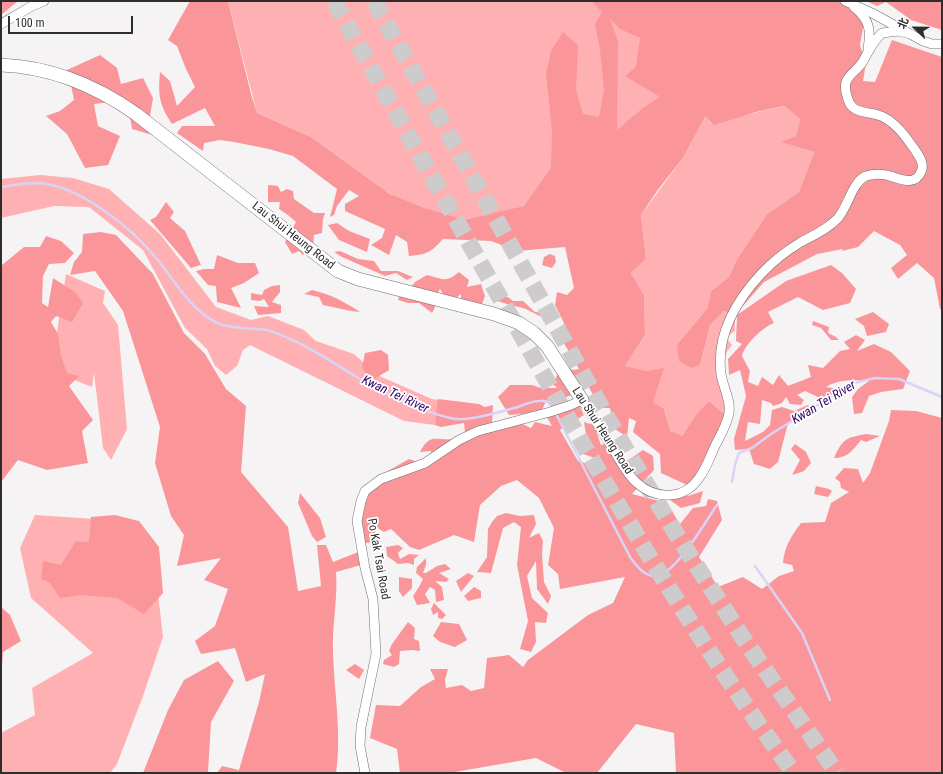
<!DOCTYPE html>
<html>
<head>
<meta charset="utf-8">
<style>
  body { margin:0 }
  #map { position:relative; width:943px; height:774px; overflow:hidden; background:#f6f3f5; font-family:"Roboto Condensed","Noto Sans SC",sans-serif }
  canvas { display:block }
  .frame { position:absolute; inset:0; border:2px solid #2e2d2d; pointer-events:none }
  .north { position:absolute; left:895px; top:8px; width:40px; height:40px; -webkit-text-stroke:3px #fff; paint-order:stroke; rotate:292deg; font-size:11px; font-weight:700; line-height:16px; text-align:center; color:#2e2d2d }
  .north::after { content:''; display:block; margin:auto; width:14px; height:18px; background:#2e2d2d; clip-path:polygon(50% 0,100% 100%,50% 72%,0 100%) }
  .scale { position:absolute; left:8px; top:16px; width:125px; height:18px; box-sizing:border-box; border:2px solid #2e2d2d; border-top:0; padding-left:5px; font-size:12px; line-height:14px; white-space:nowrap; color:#2e2d2d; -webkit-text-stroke:3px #fff; paint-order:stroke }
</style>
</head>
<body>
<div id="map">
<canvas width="943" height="774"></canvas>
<div class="frame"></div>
<div class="north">北</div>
<div class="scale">100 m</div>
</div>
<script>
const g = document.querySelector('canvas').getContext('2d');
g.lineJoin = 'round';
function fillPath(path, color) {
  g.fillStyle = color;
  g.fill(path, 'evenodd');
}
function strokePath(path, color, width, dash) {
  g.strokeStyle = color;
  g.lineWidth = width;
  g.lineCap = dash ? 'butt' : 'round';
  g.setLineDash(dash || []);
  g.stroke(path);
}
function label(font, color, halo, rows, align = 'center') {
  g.font = font + ' "Roboto Condensed",sans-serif';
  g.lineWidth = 3.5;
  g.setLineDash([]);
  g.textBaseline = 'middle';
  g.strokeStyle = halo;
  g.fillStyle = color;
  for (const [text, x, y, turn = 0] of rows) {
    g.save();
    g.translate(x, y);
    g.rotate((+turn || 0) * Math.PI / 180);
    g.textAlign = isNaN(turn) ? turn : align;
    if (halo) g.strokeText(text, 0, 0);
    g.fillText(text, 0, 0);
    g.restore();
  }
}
fillPath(new Path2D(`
  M228,1H597L647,36L660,97L617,137L556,135L551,177L524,206L458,226L429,219L383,189L311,137L257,113Z
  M784,106L800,119L796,136L782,142L814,152L799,192L767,214L736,261L729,277L711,291L707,309L677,344L700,365L710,325L724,311L735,315V331L726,337L732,345L722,359L728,417L709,401L680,438L669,431L665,411L653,402L648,371L625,366L645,335L644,295L631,273L646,259L641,215L683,158L705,117L711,123Z
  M40,175L73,178L109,189L160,234L216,307L251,320L268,316L304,330L316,341L354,354L377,375L432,399L440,400L435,425L404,421L250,345L243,350L237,366L226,375L215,366L207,349L185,328L143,250L89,207L54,206L1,218V179Z
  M66,274L105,291L103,303L118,325L127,429L111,460L103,448L94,373L92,387L51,371Z
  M35,515L126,521L152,542L163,637L143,696L117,764L110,773H1V733L35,715L32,688L93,653L31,598L20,548Z`), '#ffb0b2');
fillPath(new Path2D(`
  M1,1H18L1,15Z
  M190,1H228L251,94L257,113L311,137L390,194L424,208L465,220L524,206L551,168L552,130L546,74L551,51L563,32L578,45L576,90L583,114L599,117L604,90L600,50L595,24L602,12L591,1H839L847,5L864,22L860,45L866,63L863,81L875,82L892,40L942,57V309H940L934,278L917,263L898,279L891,268L907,255L900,245L874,231L858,247L842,251L843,249L817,254L764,282L735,315L724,311L710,325L700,365L691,368L679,361L677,344L707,309L711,291L729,277L736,261L767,214L799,192L814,152L781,142L796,136L800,119L784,106L756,112L714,125L705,117L683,158L657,191L641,215L646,259L631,273L644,295L645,335L625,366L648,371L664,368L653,402L664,409L670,431L682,436L697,414L709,401L728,417L699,474L687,485L661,473L660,454L633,432L636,421L629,418L627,437L615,429L610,408H600L582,374L576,384L578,393L566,397L546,401L542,410L522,414L509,415L498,397L510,385H532L541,388H557L553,384L559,371L565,366L573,370L579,369L562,340L564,323L555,305L557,292L567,295L574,288L565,247L517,251L491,241L443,239C430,253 428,254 409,256L407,242L396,235L389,255L371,245L382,238L385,229L345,211V204L359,196L349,190L337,206L334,215L330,217L337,189L293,156L269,149L234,142L220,140L204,143L203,151L177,133L182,126H215L205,108L172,124C159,104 158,95 160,72L170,81L177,106L195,87L186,69L177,46L168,40ZM610,19L620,29L640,38L636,67L625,76L660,97L643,108L617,130L618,41Z
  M866,1H942V30L911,20L886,2L877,6Z
  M100,55L117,68L121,84L143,78L153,98L149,122L170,140L132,129L129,110L111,102L94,104L98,126L120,136L108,165L85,168L67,134L46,116L60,111L74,100L71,85L56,75Z
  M268,185L278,186L281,192L287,189L293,191L294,199L314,213H325L323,219L322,233L314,235L313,247L303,255L299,251L292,254L285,242L296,222L288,215L279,209L280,202H268Z
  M166,202L174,212L170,218L185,231L201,265L191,268L150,220L156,217Z
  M337,223L349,231L370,239L367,252L339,240L328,225Z
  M101,232L116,235L153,274L184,333L205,354L226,389L246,406L241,472L288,527L298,591L321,586L317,545H326L333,562L361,551V565L336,572C338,599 332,625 333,651C334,692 342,733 336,773H217L222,766L239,770L259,702L265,674L246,682L235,648L201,654L195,641L215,626L228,589L204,580L221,558L177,566L184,535L171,516L155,463L160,427L123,311L95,271L70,275L74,262L82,252L83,234Z
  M46,236L61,241L74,253L65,263L49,264L43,276L42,303L48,307L53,278L75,292L83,303L72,322L56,316L51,322L58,334L61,356L67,373L79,376L69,386L93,420L82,431L88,463L47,470L18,460L1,482L2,265L24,247H40Z
  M340,251L358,259L374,261L381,271H398L413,277L407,280L396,273L385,276L342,257L334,252Z
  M550,254L555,256L556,262L552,268L542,265L544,257Z
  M217,255L238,263H255L259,273L244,283L231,288L241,308L217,302L216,286L208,285L196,271L204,269H214Z
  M831,265L842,273L856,289L850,303L823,310L798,297L768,312L774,323C763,327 745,344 742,356L750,371L748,382L758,386L762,377L773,385L779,375L788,386L811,377L808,365L823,368L840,351L850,349L844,342L856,335L865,340L857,351L874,344L891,352L910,371L903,389L881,392L869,396L862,413L854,414L852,397L858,389L869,381C854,380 839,379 826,387L838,389L821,404L820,398L805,391L797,395L804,400L801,405L790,404L786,397L782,403L773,406L771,403L762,400L760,424L748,422L745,441L763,432L770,425L772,410L782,407L794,411L808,405L813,409L788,423L778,462L770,469L754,464L749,449L735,450L734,439L746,396L740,370L729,375L728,359L742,344L736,341L737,315L786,281Z
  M459,272L469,280L467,287L481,284L485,296L481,307L461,302V294L455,299L444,296L440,289C434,298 438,305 432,313L419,303H408L398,300L402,288L409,289L415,282L427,275C443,279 446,283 459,272Z
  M280,285V292L272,302L281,305V313L258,315L254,306L269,307L264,299L260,301L251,300V293L262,295L264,290L272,286Z
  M312,290C330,294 345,302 360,312L351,311L323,305L319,297L304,294Z
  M495,296L508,297L513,301H523L535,312L543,313L548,318C538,317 532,311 523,308C513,306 504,303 494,300Z
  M873,312L889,324L886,332L867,336L864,326L855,319Z
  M813,321L829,327L828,333L836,337L839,340H831L821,328L812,325Z
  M381,350L388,355L389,370L371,381L362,367L365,353Z
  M438,399L479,404L485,407L493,405L492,423L516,421L531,428L535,422L552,426L545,414L579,405L584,415L560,430L578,461L588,464L598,459L580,453L588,447L584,422L594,425L601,445L615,441L627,461L643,450L653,456L654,470L632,494L667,503L680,524L693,508L706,506L708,499L717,501L722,520L699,557L718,587L743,577L762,589L779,576L794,571L792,565L783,563C784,547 792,535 801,523L825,522L831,503L849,492L841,488L840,482L835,478L844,468L858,469L863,483L870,473L889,421L891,410L916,411L942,418V773H676L674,733L636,724L597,773H566L536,758L449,773H400L397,749L370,738L376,705L400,706L421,687L435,679L430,669H448L445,680L446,688L462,685L471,691L484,688L487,658L509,655L523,667L528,660L588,615L613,603L625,577L560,589L558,574L548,565L554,528L539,498L517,480L501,486L480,505L474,542L454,535L419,550L410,547L391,529L384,532L376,527V542L365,543L354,525L372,480L409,459L430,466L431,451L420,452C430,432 436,441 453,439C457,438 461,434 465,433L464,423L441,427L435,425Z
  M866,434L880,436L866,442L861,440C853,450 848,458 834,458C843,438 846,438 866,434Z
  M795,444L806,452L811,463L804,471L792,475L800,460L791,449Z
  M816,486L829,489L832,491L828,497L814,494Z
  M703,491L700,503L681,508L662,494L688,496Z
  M300,493L320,518L326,537L317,542L312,536L298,503Z
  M506,513L520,516L534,515L536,524L529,538L539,533L543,541L542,554L544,582L551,596L548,604L537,589L536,561L527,576L532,598L548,613L546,623L535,622L536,642L531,652L520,649L528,621L517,565L521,527L514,522L503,528L491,573L477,572L487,557L488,529L492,522L497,516Z
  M115,515L139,521L159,547L163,593L144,614L117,598L81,595L60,598L50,583L41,579L43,561L61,565L76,541L89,542L91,517Z
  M398,545L403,548L398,553L400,559L409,554L419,555L414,559V565L408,563L398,564L387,556L386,547Z
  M426,558V565L423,573H426L437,566L445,564L451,569L439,573L449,579L446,582L435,581L442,587L444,600L436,602L435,590L430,587L425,594L430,603L417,605L413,596L419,587L423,579L416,573L417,567Z
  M468,573L474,576L461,592L456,581Z
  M399,577L412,579V588L403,597L399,591Z
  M474,587L481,591V598L468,601L464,596Z
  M434,603L446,615L442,619L438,618V612L433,615L431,609Z
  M1,607L10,615L21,641L3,652L1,682Z
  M408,622L415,628L414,639L419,641L420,651L412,650L400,651L399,664L394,667L383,664L384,660L392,655L389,651L392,644Z
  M441,622L459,624L467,640L455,647L440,642L433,636Z
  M218,661L234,681L211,722L208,772L143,773L168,710L184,680Z
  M355,664L364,670L359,679L346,670Z`), '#fa969a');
strokePath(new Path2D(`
  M1,187C13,185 26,183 39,183C80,186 132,228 157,259C174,280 196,318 223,325C238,329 253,328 267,330C274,332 282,335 288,338C312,348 333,363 355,376C384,393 416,410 450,418C466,423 502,411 518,407C525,404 533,401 540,401C546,400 550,403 553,408
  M555,412L630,557C636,565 645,578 657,576C677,572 705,522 717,505
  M732,482L735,465L739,453L752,448L771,434L854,383L875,378L899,379L942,397
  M755,566L802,633L830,700`), '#dad3f6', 2.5);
strokePath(new Path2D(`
  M334,1C394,109 454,217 515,324C601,478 689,631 794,773
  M374,1L609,421L675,532L743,638L837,773`), '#cecbcd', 17, [17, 8]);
const street = new Path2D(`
  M845,1L872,13L923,41L932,44H942
  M854,7C870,20 871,30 868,49
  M1,24L32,6L44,1
  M365,773L360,746L361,727L376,654L373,599L365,568L357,521L361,501L365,491L381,479L425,463L459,440L478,431L550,412L571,405L582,400C593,416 603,433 614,450C620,461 627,474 637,483C656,500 684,500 699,478C706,469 710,457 715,446C720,436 727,425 729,413C731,400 723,387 721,374C716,336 736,301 761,274C773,261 786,251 801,242C814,235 828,229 838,218C848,207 852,182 866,176C872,174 880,174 886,175C897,177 914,188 921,172C925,164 919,156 915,150C907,139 898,125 885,118C876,112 864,114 855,109C850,106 848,101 847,96C841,77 853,75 862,63C865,58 867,53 870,49C873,43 877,38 882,33L898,31L911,34`);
const secondary = new Path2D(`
  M1,65C52,67 95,85 136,114L338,271L358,279L494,314L519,323L534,333L547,346L582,400`);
strokePath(street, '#706e70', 10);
strokePath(secondary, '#706e70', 14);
strokePath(street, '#fff', 9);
strokePath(secondary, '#fff', 13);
label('12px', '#2e2d2d', '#fff', [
  ["Lau Shui Heung Road",293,236,38],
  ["Lau Shui Heung Road",602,431,57],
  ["Po Kak Tsai Road",378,559,80]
]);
label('italic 13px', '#320469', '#fff', [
  ["Kwan Tei River",395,395,25],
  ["Kwan Tei River",824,403,-31]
]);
</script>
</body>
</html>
